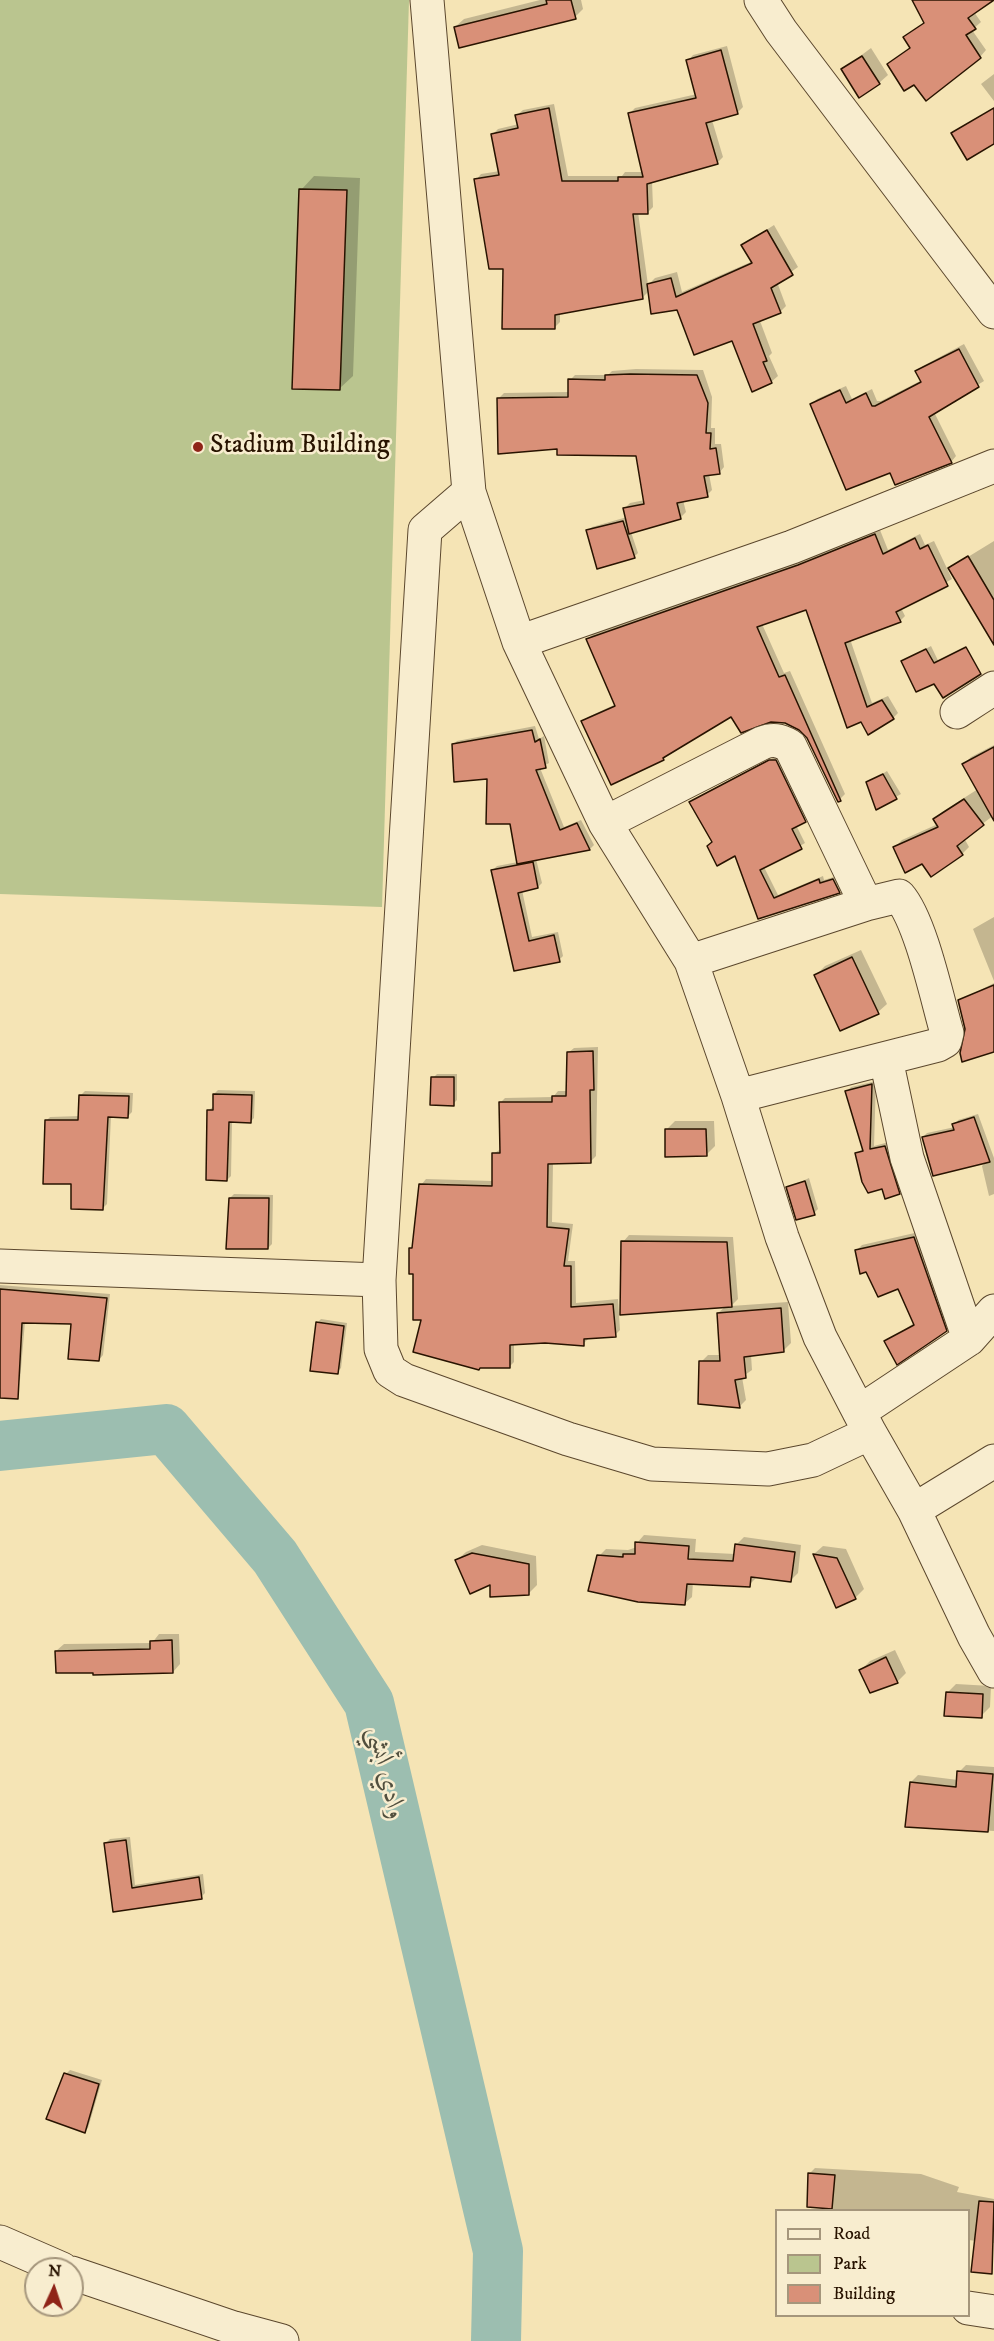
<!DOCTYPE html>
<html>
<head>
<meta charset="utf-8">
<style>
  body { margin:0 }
  #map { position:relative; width:994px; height:2341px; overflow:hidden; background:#f5e4b5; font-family:"IM FELL DW Pica",serif }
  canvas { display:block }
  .legend { position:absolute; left:775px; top:2209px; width:195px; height:108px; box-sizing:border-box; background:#f8edcf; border:2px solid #a5967c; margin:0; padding:8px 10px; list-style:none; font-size:18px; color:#281300 }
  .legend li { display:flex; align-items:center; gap:12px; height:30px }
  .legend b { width:30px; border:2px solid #a5967c }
  .north { position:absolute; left:24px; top:2257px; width:60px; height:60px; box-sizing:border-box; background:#f8edcf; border:2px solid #a5967c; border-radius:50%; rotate:3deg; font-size:16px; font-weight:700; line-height:24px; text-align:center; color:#281300 }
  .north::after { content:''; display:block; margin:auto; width:21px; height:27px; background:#8f2418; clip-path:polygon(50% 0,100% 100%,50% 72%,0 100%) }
</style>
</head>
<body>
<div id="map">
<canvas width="994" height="2341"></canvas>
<ul class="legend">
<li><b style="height:8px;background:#f8edcf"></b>Road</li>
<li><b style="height:16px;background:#bac58f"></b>Park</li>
<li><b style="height:16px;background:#d99078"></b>Building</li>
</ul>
<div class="north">N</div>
</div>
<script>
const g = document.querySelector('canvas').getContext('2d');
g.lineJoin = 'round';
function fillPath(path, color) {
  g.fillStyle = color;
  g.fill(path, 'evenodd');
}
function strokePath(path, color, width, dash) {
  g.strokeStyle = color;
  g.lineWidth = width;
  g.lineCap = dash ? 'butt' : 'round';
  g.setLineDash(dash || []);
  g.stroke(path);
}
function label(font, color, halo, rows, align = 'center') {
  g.font = font + ' "IM FELL DW Pica",Amiri,serif';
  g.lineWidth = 5;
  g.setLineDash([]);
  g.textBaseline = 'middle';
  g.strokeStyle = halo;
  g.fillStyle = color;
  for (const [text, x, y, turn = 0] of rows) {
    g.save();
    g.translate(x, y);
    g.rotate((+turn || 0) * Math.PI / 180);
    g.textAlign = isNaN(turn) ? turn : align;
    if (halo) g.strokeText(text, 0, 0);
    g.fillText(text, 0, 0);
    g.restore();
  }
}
fillPath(new Path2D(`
  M0,0H409L382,907L0,894Z`), '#bac58f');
fillPath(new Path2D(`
  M540,0H581L583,9L575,17L455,27L464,19Z
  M914,0H984L974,12L981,22L972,30L986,50L980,57L914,83L889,64L911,47L905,37L925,22Z
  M727,46L743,107L738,112L712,120L723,157L717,163L652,181L653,207L648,212H638L648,285L655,278L677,272L682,292L753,261L743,245L774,225L798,267L777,282L786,306L780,312L760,321L772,353L769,356L778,376L771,382L732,339L649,291L643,297L560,312V322L554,328L504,268L476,180L481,174L500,171L492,135L498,129L519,124L517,115L523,110L554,104L568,176H622L625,172H643L630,113L635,108L697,94L688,61L693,55Z
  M871,48L888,75L879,83L843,69Z
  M994,74V101L981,84Z
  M314,176L360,178L353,376L339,389L301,190Z
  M964,344L984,381L934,412L956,456L951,462L891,471L812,404L817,399L846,386L852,399L872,389L877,401H881L922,380L917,371L923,366Z
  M636,369L703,370L712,397L711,428H715V444H721L724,467L719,473L709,474L712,490L707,495L683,500L686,512L681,517L631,532L638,553L634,557L588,531L592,527L627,517L625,508L630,503L645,500L638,455L558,447L498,399L504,393L569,392L570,380L575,375H608L612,371Z
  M880,530L888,550L920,534L925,545L934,541L952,579L901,608L905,616L900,621L850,639L872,703L888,696L898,713L893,718L868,733L807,608L762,624L784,673L790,671L845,794L839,800L808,737L800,729L785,722L732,715L663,759L583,722L588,717L616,704L588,639L593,634L805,560Z
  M994,541V641L950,568Z
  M931,646L945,675L903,661Z
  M535,726L539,739L544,736L549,763L540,768L564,827L581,820L594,845L590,849L536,859L542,883L538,887L522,890L532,937L558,932L563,956L559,960L515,970L493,870L497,866L518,862L511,822L488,778L453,745L457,741Z
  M994,745V815L964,838L969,847L962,854L922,862L895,847L902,840L938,824L935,820L942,812L978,789L964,764L971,757Z
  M775,757H780L809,816L796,825L805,843L764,867L778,895L823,876L824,880L837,876L843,888L839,891L759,918L736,854L713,841L690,802Z
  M887,771L901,794L876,808L868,783Z
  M994,917V981L973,929Z
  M861,950L887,1004L878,1012L816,975L825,966Z
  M994,983V1046L967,1029L959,1001Z
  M598,1047L596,1156L591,1161L553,1163L552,1222L573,1224L568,1261H575L576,1303L618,1299L620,1330L615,1335L589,1338L583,1344L545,1341L514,1344V1362L509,1367L423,1318L411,1249L414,1245L421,1185L426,1179L493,1181V1154L501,1149L500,1103L505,1098L553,1097L558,1091H567L568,1053L574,1048Z
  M437,1074H457V1100L453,1104L433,1078Z
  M876,1081L874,1146L889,1142L903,1189L899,1193L883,1187L857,1153L864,1148L847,1091L851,1087Z
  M218,1090L255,1091L254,1118L250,1122L232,1121L231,1176L227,1180L209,1110L214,1106V1094Z
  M85,1091L133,1093L132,1112L128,1116H111L107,1204L103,1208L72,1183L46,1121L50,1117L80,1116L81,1095Z
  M978,1114L994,1158V1194L989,1196L982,1166L986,1162L923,1137L927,1133L955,1127L958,1120Z
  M675,1121H714L715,1146L706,1155L666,1130Z
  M809,1178L818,1209L814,1213L788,1188Z
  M234,1194L273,1195L272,1244L268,1248L230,1198Z
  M919,1232L951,1325L946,1330L886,1342L914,1323L898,1287L857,1250L862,1245Z
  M629,1235L733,1237L738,1299L731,1306L788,1302L791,1343L783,1351L751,1355L752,1370L742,1377L746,1400L739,1407L701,1362L708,1355H721L718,1313L726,1306L623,1242Z
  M0,1285L110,1294L103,1355L99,1360L72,1323L25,1322L20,1380L15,1384L0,1381Z
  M321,1319L347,1323L341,1368L337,1372L317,1323Z
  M644,1535L696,1539L695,1552L735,1554L736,1545L744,1537L801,1545L798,1573L790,1581L757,1577L749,1585L693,1582L692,1597L684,1604L599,1556L606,1549L628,1550L637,1547V1543Z
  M482,1545L536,1556L537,1585L528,1594L492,1583L457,1560L466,1552Z
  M823,1546L846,1549L864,1589L855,1598L814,1554Z
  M159,1634H179L180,1664L173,1672L56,1651L64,1644L152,1643Z
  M895,1650L906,1673L897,1682L861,1670L870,1661Z
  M956,1684L991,1686L990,1707L981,1716L947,1693Z
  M966,1765L994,1767V1831L907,1826L911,1782L918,1775L958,1780L959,1772Z
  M130,1837L135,1885L203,1874L205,1893L201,1897L114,1910L106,1843L110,1839Z
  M70,2070L102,2080L88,2128L84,2132L66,2074Z
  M815,2168L921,2174L959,2187L957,2192L994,2199V2243L968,2240V2210H824L810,2173Z`), '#0003');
strokePath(new Path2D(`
  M0,1446L166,1429L275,1557L369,1703L498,2251L496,2341`), '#9cbeb0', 50);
const building = new Path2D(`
  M546,0H571L576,19L459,48L454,27L547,4Z
  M912,0H994L968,18L976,29L966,35L981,58L926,101L914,85L904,91L887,64L910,48L903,37L924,23Z
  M721,50L738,114L706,123L718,164L647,184L648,214H633L643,299L555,315V329H502L503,269H489L474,179L499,175L491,134L518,128L515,115L549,108L562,181H618V177H643L628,113L696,98L686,60Z
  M862,56L880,84L859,98L841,69Z
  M994,108V144L967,160L951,133Z
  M299,189L347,190L340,390L292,389Z
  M767,230L793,275L771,288L781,313L753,324L767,361L763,362L772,383L752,392L732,341L694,355L677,310L651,314L647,284L671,278L676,297L752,263L741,245Z
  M959,349L979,387L929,417L952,463L895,485L890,473L846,490L810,404L840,390L846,403L866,393L872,406H875L921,382L915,371Z
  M630,374L697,375L708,403L706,433H711L710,449L716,448L720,474L704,476L708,497L677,503L681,519L629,534L623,508L644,504L636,456L557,455V449L498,454L497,398L568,397V379L605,380V375Z
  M623,521L635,558L597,569L586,530Z
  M875,534L883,554L915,538L920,549L928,545L948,586L896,612L901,622L845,643L867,707L882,700L894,719L868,735L861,722L847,728L806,610L757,627L779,677L785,675L841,801L838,802L807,738L799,730L785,723L771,722L741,733L731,717L663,758L664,760L611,785L581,721L615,706L586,639L798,565Z
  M968,556L994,600V645L948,568Z
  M966,647L981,674L943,698L934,684L916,692L901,661L926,649L934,663Z
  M532,730L535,742L540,739L546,768L536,770L560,830L577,823L590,850L517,864L510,824H486L487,779L454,782L452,744Z
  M994,747V821L962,764Z
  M769,760H776L806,822L792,829L802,849L760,870L774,898L819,879L820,883L833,879L840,893L758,919L735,856L717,866L707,846L712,842L689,802Z
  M883,774L897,799L876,810L866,782Z
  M964,799L984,825L957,846L963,855L931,877L922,864L905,873L893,847L938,827L933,819Z
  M533,862L538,888L518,893L529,941L554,935L560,962L514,971L491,870Z
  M852,957L879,1014L840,1031L814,975Z
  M994,985V1052L962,1062L960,1053L965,1029L958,1000Z
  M593,1051L594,1090H590L591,1163L548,1164L547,1227L569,1229L564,1266H571V1307L613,1304L616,1337L584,1339V1346L545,1343L510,1345V1368H480L479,1370L413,1352L421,1320H413V1274H409V1248H412L419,1184L492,1186V1153H500L499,1102H552V1096H566L567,1052Z
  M431,1077H454V1106L430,1105Z
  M872,1084L870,1149L885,1146L900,1194L885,1199L882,1189L868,1193L862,1182L855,1153L863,1151L845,1091Z
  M213,1094L252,1095L251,1123L229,1122L227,1181L206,1180L207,1110H213Z
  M79,1095L129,1096L128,1118L108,1117L103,1210L71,1209V1184H43L45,1120H78Z
  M974,1117L990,1162L933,1176L922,1137L954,1130L952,1124Z
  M665,1129H706L707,1156L665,1157Z
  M805,1181L815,1215L796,1220L786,1187Z
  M229,1198H269L268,1249H226Z
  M914,1237L947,1331L897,1365L884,1341L914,1325L898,1289L878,1297L866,1272L860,1274L855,1250Z
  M621,1241L727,1242L732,1307L620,1315Z
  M0,1289L107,1298L99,1361L68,1359L71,1324L22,1323L18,1399L0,1398Z
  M781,1308L784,1352L744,1357L746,1378L735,1380L740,1408L698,1404L699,1361H720L717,1313Z
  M316,1322L344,1326L338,1374L310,1371Z
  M635,1542L689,1546L688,1559L733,1561L735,1544L795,1552L791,1582L751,1577L750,1587L687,1584L685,1605L638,1602L588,1591L597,1555L623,1557V1554H635Z
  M472,1553L529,1564V1595L490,1597V1585L470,1594L455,1560Z
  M813,1554L837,1558L856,1599L836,1608Z
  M172,1640L173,1673L93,1675V1673H56L55,1651L150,1649V1641Z
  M886,1657L898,1683L870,1693L859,1670Z
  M946,1692L983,1694L982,1718L944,1716Z
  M957,1771L993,1774L988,1832L905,1827L910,1782L956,1787Z
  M126,1840L132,1888L199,1877L202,1899L113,1912L104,1843Z
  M64,2073L99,2084L85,2133L46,2119Z
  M808,2173L835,2175L832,2209L807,2207Z
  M979,2201L994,2202L992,2274L971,2272Z`);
fillPath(building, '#d99078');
strokePath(building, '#281300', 1.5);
const minor = new Path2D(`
  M427,0L469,492L519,642L605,823L691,961L738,1096L782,1237L820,1337L870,1433L914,1510L974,1636L994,1671
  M761,0L781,31L994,312
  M469,492L425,530L379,1280L381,1349L390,1371L404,1380L568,1439L652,1464L768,1469L813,1460L870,1433
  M519,642L792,547L994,466
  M957,712L994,688
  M605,823L762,743C773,739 779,740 790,746L866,904
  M691,961L866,904L899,896C921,921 937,999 947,1033L945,1041L938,1045L738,1096
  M886,1059L907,1158L969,1339
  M0,1266L379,1280
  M859,1412L969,1339L994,1311
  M914,1510L994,1461
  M0,2242L62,2269
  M72,2273L234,2328L282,2341
  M968,2308L994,2312`);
strokePath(minor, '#5b472d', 35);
strokePath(minor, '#f8edcf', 33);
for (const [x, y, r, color] of [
  [198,447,6,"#8f2418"]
]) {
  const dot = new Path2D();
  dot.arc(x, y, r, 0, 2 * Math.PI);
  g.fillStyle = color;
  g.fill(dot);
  strokePath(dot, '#f8edcf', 2);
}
label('26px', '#281300', '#f8edcf', [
  ["Stadium Building",210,447]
], 'left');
label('italic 27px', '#514f3e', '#f8edcf', [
  ["وادي أبشي",385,1773,77]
]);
</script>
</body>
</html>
